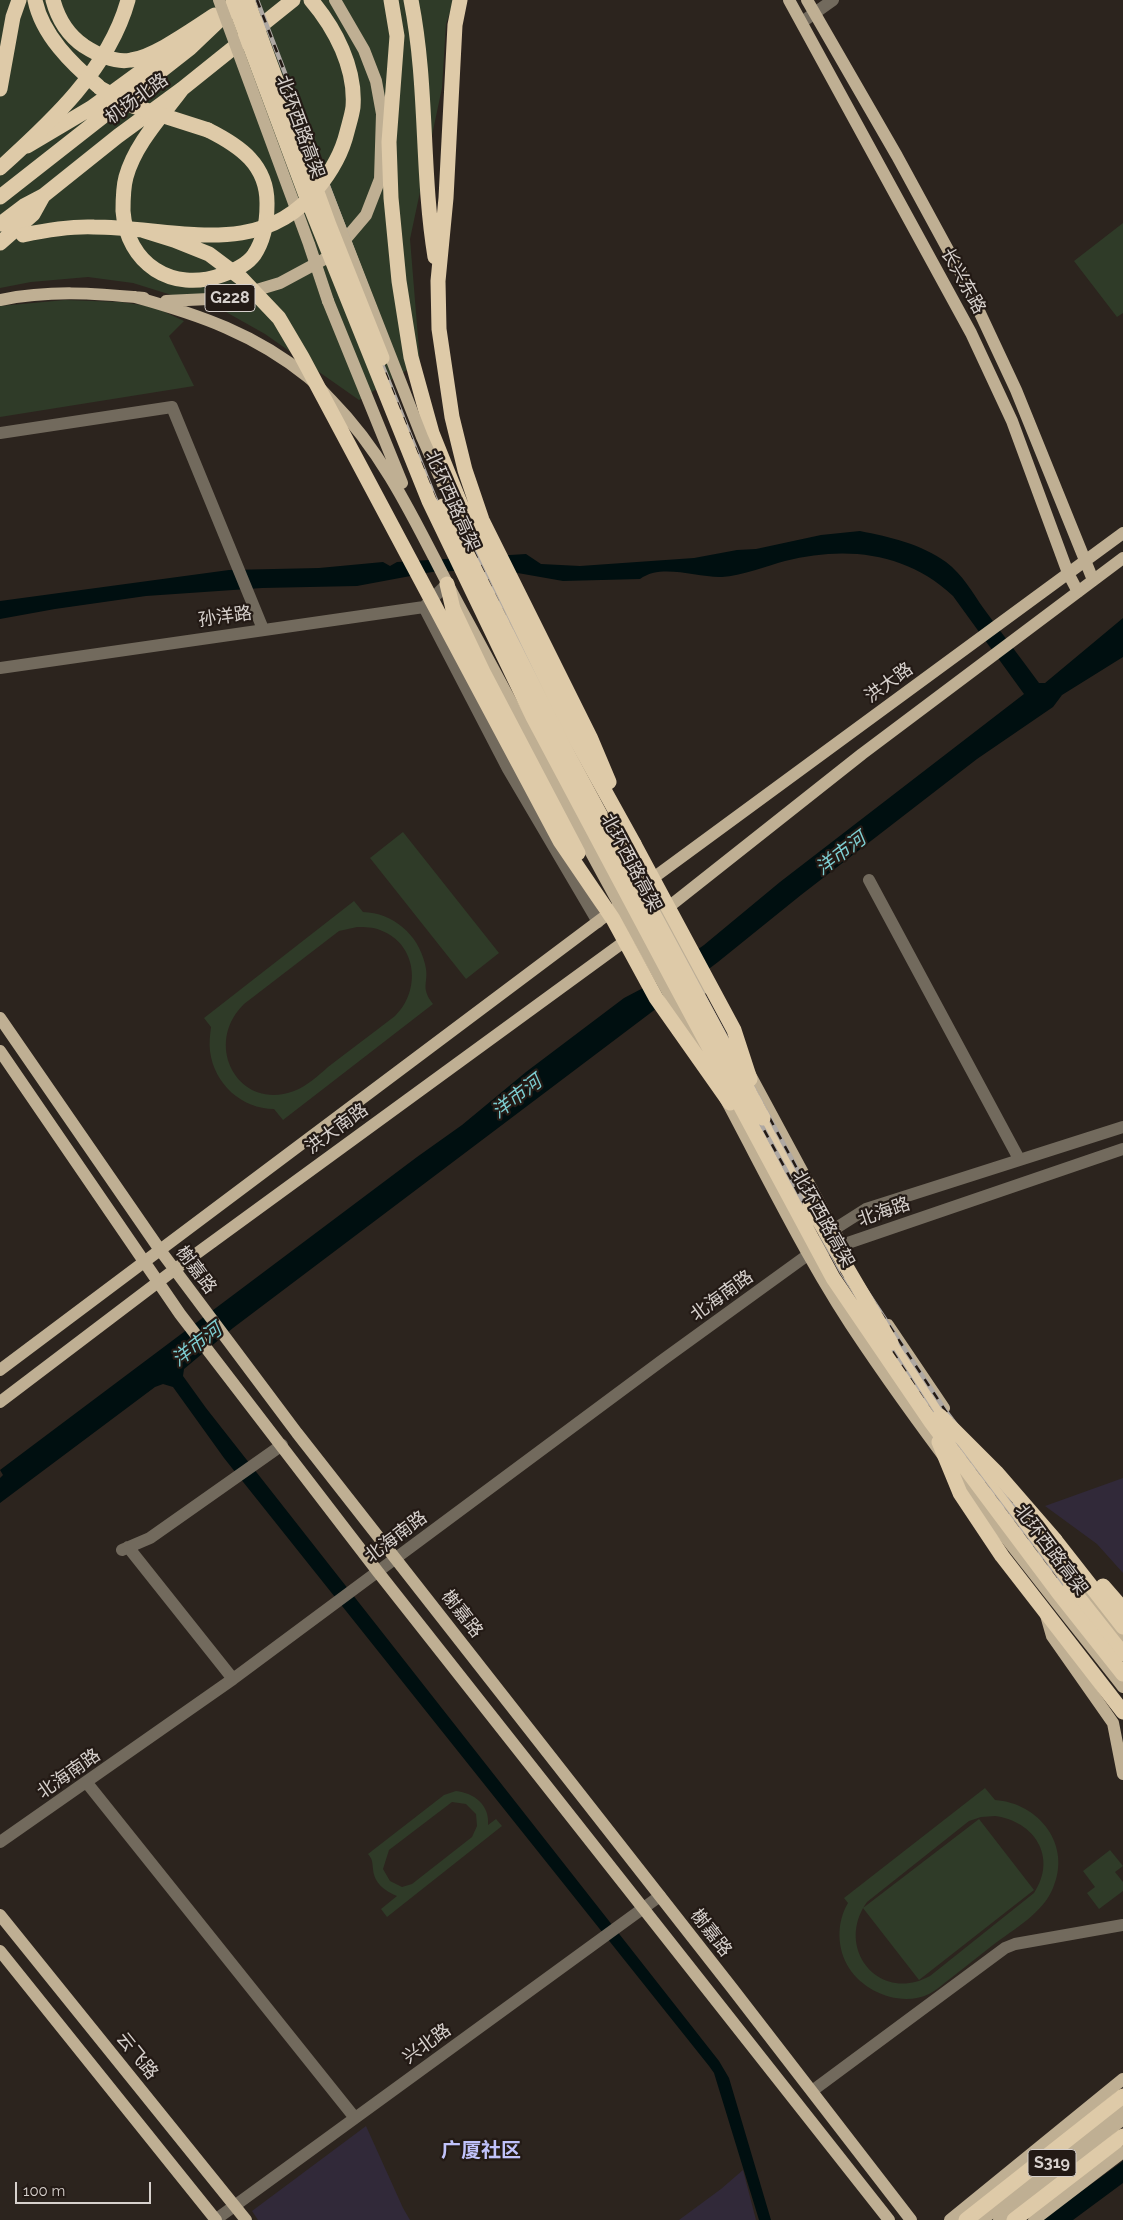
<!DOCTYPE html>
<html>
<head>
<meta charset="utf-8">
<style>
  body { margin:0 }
  #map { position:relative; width:1123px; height:2220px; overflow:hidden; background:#2c241e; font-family:Raleway,sans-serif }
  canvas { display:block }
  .scale { position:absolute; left:15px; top:2182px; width:136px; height:22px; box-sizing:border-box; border:2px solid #d7d1cd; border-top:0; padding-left:6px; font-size:15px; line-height:18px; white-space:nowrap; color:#d7d1cd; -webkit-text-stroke:4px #231a15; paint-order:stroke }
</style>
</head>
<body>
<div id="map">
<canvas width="1123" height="2220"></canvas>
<div class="scale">100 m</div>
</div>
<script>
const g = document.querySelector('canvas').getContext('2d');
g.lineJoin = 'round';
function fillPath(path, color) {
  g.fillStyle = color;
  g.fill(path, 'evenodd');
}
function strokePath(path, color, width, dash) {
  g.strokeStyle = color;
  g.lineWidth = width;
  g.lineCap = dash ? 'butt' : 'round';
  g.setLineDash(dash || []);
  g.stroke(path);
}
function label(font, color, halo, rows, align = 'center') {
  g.font = font + ' Raleway,"Noto Sans SC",sans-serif';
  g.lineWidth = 4.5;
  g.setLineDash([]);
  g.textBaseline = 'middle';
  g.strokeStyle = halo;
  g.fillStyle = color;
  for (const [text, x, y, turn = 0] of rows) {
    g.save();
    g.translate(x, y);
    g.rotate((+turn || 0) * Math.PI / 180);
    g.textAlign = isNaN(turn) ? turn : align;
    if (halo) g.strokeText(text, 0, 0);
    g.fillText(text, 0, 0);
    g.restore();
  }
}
fillPath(new Path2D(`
  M1123,1478V1573L1097,1544L1045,1506Z
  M366,2126L403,2208L410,2220H258L252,2211Z
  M743,2170L756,2220H679L721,2189Z`), '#312939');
fillPath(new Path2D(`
  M0,0H454L446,24L442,88L410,239L420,362L359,400L265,334L226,312L133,283L88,277L31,282L0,288Z
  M1123,223V313L1117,317L1074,261Z
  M65,300L121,302L154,307L184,321L169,336L194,386L0,417V306Z
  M403,832L499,953L466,979L370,858Z
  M354,901L363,912C393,913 418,934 425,964C430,983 419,986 433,1004L283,1120L274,1109C242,1109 214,1084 210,1051C209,1043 210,1035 211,1027L204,1018ZM357,927C365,927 373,927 380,930C418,944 421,991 395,1016C373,1033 350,1050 328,1067C318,1076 307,1086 294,1091C239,1112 202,1045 244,1004L339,931Z
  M985,1788L995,1800C1039,1803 1072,1845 1053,1888C1043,1913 1014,1929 993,1945C979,1956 965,1967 951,1978C944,1983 937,1990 929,1994C902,2007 865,1993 849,1968C837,1949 836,1923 848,1903L844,1898ZM995,1816C1034,1821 1058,1857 1034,1893L930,1976C879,2004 834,1948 867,1902L969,1821L981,1817Z
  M456,1791C474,1793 490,1805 488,1825L496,1819L502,1826L387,1917L381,1909L397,1896C385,1891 374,1883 373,1869C372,1862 373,1860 368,1854L444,1795ZM452,1802L466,1804L476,1814L477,1826L472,1837L412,1884L402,1887L390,1881L383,1869L389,1850Z
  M979,1819L1034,1890L919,1980L863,1908Z
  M1110,1850L1123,1866L1115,1872L1123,1882V1891L1099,1909L1087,1893L1095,1887L1083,1871Z`), '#2f3b28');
fillPath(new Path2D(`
  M860,531C890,537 921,544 946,562C963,575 972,592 984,609C1002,634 1021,658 1039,683H1045L1123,618V657L1062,695L1053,707L977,759L801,895L718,962L233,1328L184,1369L183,1376L206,1408L719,2061L729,2078L771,2220H759L714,2073L709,2066L224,1458L173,1387L163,1384L155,1387L0,1503V1478L3,1475L0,1470L417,1157L462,1125L526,1072L624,998L645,987L704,945L780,882L1024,694L953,596C906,552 846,546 785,561C767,566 741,576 722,577C697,578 662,563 640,579L563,581L495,569L432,572L357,586L262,588L146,596L55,609L0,619V601L229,570L319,568L383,562L390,566L397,562L526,554L541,564L580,566L694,558L737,550L756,549L821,535Z
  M1123,2161V2183L1073,2220H1042Z`), '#000f10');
strokePath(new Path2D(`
  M802,22L833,0
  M0,433L172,407L263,629
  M424,607L508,769L598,922
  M0,668L424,607L447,584
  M869,880L1018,1157
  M809,1254L842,1245L1123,1149
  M128,1547L233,1679
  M122,1550L150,1538L282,1445
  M87,1783L355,2118
  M0,1842L233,1679L664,1359L809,1254L833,1230L866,1209L1123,1127
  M812,2091L1005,1948L1015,1944L1123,1925
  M215,2220L660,1896`), '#726a5d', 12);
strokePath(new Path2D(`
  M789,0L971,333L1012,421L1068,573L1078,592
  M807,0L897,156L965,281L1016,390L1093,580
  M135,297C200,315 255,334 308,377C317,384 324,393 332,401C392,462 423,540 463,613C508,695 551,778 595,860C630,925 667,989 702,1054
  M0,300C49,290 94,293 144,298
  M166,301L230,298L280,283L332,255L366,215L380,179L382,114L376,81L364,50L335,0
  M328,301L402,483
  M446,491L462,525
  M645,884L1123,533
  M660,911L703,988
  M661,913L862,754L1123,558
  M0,1018L160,1250L297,1433L732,1988L911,2220
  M0,1051L180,1314L378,1572L889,2220
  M747,1069L842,1245
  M724,1096C769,1180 811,1268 865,1346C945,1464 1035,1575 1123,1687
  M888,1325L944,1408
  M0,1370L616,908
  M0,1402L174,1270L632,936
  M1077,1584L1123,1639
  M1046,1615L1052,1636L1113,1723L1123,1774
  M0,1915L246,2220
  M0,1951L216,2220
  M950,2220L1123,2079
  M982,2220L1123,2107
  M999,2220L1123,2119
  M1034,2220L1123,2152`), '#bfaf93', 12);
strokePath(new Path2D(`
  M35,0C42,35 72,64 98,86
  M53,0C58,19 68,35 84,46C98,55 115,63 131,60C155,57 194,28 215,15
  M391,0L397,36L389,142L391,198L399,281L411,357L432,433L463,510L500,588L568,725L634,844
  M411,0C428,85 421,172 435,257
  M460,0L455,25L446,198L438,281L439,329L452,417L465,470L482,520L590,737L609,782
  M0,89L13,17L19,0
  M182,89C162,116 135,144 126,177C123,188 123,200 123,211C127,264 172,293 222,275C233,271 247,265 254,255C264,240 267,222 267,205C268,165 240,146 208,130
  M27,146L91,108L184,40
  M0,197L190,48L233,7
  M0,224L24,206L43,196L118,136L182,89L293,0
  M0,243L33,214L43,196
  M447,584L453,609
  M763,1118L810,1205
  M891,1343C960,1452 1043,1552 1123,1654
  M1055,1540L1123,1627
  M1103,1586L1123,1609
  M966,2220L1123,2096
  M1014,2220L1123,2136`), '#decaa8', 15);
const rail = new Path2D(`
  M240,0L275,94L435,498L548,734L841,1271L936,1419L1061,1585
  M257,0L446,494L560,730L848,1263L945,1410L1070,1578`);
strokePath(rail, '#aea8a3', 4.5);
strokePath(rail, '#231a15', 2.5, [8]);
strokePath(new Path2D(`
  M219,0L309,244L328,301
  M305,138L422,437L446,491`), '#bfaf93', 12);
strokePath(new Path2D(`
  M233,0L305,193L429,501L533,717L674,982L833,1278L931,1422L1058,1592L1123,1674
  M247,0L329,225L382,358
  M100,88L133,106L208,130
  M0,168C51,122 109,69 128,0
  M142,230L174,240L209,254L241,278L279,318L302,357L560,841L613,919L656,998L730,1103
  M23,235C47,230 70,226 94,227C172,227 261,261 317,189C331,172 342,153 347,132C349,124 352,115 353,107C356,68 335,28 311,0
  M443,506L567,753L763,1118
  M453,609L483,672L578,853
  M634,844L734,1030L750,1079
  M810,1205L891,1343
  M940,1416L996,1472L1055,1540
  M939,1442L960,1493L1002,1556L1123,1712`), '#decaa8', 15);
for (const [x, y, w] of [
  [230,298,50],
  [1052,2163,48]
]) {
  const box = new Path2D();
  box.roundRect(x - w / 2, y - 13.5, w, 27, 4);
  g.fillStyle = '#231a15';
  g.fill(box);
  strokePath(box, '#d7d1cd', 1);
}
label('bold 16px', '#d7d1cd', null, [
  ["G228",230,298],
  ["S319",1052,2163]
]);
label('18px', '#d7d1cd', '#231a15', [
  ["机场北路",137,99,-36],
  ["北环西路高架",300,127,70],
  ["长兴东路",963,281,61],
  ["北环西路高架",452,501,66],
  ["孙洋路",225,617,-8],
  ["洪大路",889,683,-36],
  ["北环西路高架",631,863,62],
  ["洪大南路",337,1129,-36],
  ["北海路",884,1212,-19],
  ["北环西路高架",823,1219,61],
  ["榭嘉路",196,1270,53],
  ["北海南路",722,1296,-36],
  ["北海南路",396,1537,-37],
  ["北环西路高架",1051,1550,53],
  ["榭嘉路",462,1614,52],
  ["北海南路",69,1774,-35],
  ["榭嘉路",711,1933,52],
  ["兴北路",427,2044,-36],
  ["云飞路",137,2056,51]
]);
label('italic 19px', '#7dced2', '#231a15', [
  ["洋市河",841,854,-37],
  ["洋市河",517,1097,-38],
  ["洋市河",197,1345,-38]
]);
label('bold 20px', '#c0c2fb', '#231a15', [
  ["广厦社区",481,2151]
]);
</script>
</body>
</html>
